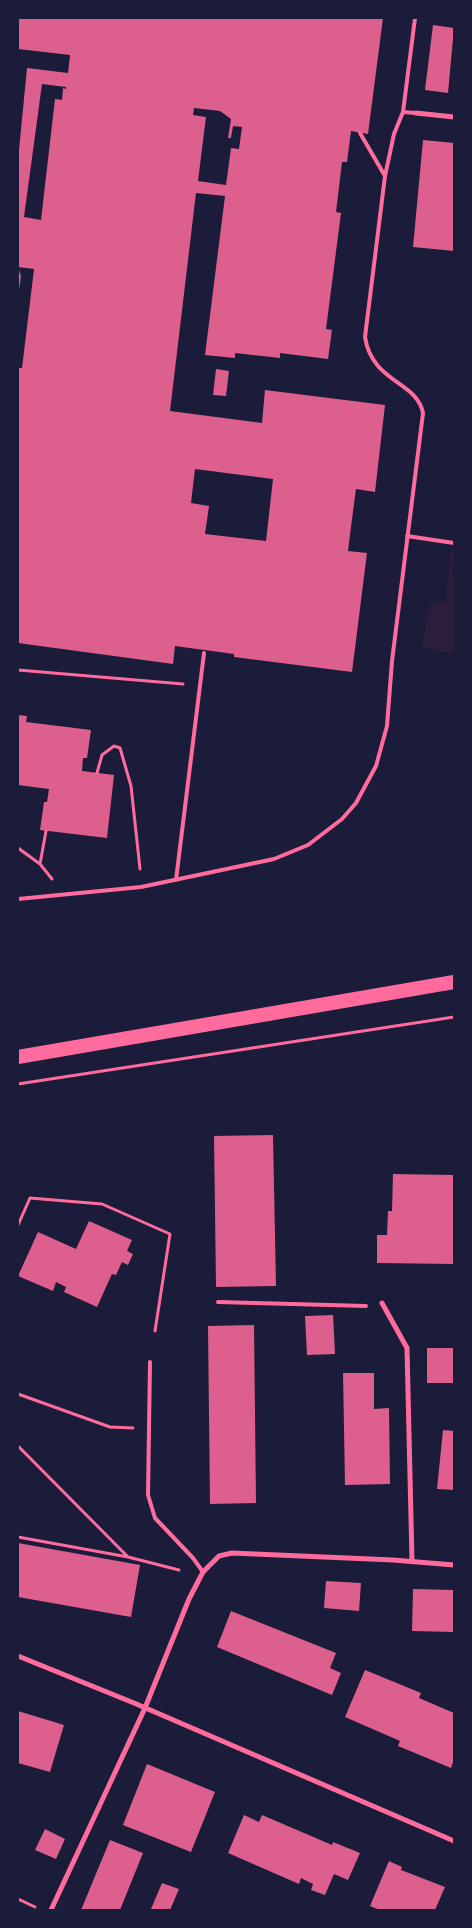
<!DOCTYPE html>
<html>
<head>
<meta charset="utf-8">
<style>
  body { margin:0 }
  #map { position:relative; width:472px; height:1928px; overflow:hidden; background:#1b1b3a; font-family:Bitter,serif }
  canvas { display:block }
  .frame { position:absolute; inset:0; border:19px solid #1b1b3a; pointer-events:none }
</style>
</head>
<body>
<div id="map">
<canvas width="472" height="1928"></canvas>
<div class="frame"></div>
</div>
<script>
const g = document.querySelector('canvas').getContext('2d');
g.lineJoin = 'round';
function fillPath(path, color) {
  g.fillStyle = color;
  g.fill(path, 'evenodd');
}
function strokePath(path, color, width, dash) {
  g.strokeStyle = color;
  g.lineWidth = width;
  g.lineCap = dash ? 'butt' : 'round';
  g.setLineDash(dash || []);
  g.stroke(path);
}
fillPath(new Path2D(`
  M451,549L454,550V654L422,648L430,602L445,604Z`), '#2a1e3b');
fillPath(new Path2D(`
  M18,18H383L368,134L351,131L347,162H342L336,212L341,213L326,329L332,330L328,359L280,353V358L235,353V358L205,355L225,196L196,193L170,411L262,423L265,390L385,405L375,492L356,489L352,519L348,551L367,553L352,672L234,657V654L175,646L173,664L18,643V368H22L34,269L18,267L21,276L18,297V160L27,68L68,73L70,55L18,49ZM42,84L66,87V89L63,88L62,100L55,99L41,220L24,217ZM194,108L220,111L231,119L228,138H231L233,126L242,127L239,149L231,148L226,185L198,181L206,117L193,115ZM195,469L273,479L266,541L205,534L209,506L191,503Z
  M433,25L454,28L448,93L425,90Z
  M423,140L454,143V251L413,247Z
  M216,369L229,371L226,396L213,395Z
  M18,715L27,716L26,722L91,730L87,758H83L82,771L114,775L107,838L40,830L44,802H47L49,789L18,785Z
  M273,1135L276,1286L216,1287L214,1136Z
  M393,1174L454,1175V1264L377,1263V1235H387L388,1211H392Z
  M89,1221L132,1240L127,1251L133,1254L128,1265L122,1262L116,1275L112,1274L97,1307L64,1292L66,1287L56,1282L53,1291L18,1276L38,1232L76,1249Z
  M333,1315L335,1354L307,1355L305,1316Z
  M254,1325L256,1503L210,1504L208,1326Z
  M427,1348H454L453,1383H427Z
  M343,1373H374V1409L389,1408L390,1484L345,1485Z
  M443,1430L454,1431V1490L437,1489Z
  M18,1543L140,1565L131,1617L18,1597Z
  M326,1581L361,1583L359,1611L324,1608Z
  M413,1589L454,1590V1632L412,1631Z
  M231,1611L336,1653L330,1668L341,1673L332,1695L217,1647Z
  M365,1670L421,1693L419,1698L454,1713V1759L451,1768L398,1746L400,1741L345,1717Z
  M18,1711L64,1725L50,1772L18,1763Z
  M147,1764L215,1792L191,1852L123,1825Z
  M244,1815L259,1822L262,1815L332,1845L333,1842L360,1853L348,1880L334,1874L325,1895L311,1890L313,1884L301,1878L299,1884L228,1853Z
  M45,1829L65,1839L56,1859L35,1850Z
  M110,1840L143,1853L120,1910H81Z
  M389,1861L402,1867L401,1870L445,1887L435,1910H380L370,1906Z
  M162,1883L179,1889L170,1910H154L151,1909Z`), '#dd5f8e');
strokePath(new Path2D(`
  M18,670L183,684
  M97,773L102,755L114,746L120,748L131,786L140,869
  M18,848L40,864L52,879
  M40,864L46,831
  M18,1084L454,1017
  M18,1225L30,1198L102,1204L170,1234L155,1331
  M18,1394L110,1427L133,1428
  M18,1446L128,1557
  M18,1537L128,1557L179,1570
  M18,1899L35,1907`), '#ff6b9d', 3);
strokePath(new Path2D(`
  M403,112L416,113
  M360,133L385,176
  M407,536L454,543
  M176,880L204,653
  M18,899L141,887L274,859L308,845L342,819L356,803L376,766L387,726L392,661L423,413C417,381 372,383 365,337L385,176L394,134L403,112L415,18
  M218,1302L366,1306
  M150,1362L148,1495L155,1518L193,1558L203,1572`), '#ff6b9d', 4);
strokePath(new Path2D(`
  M416,113L454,117
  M382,1303L407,1348L412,1561
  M18,1656L134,1703L454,1841
  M51,1910L145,1708L189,1599L203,1572L219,1556L232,1553L393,1560L454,1565`), '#ff6b9d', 5);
strokePath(new Path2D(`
  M18,1057L454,982`), '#ff6b9d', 14);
</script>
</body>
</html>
